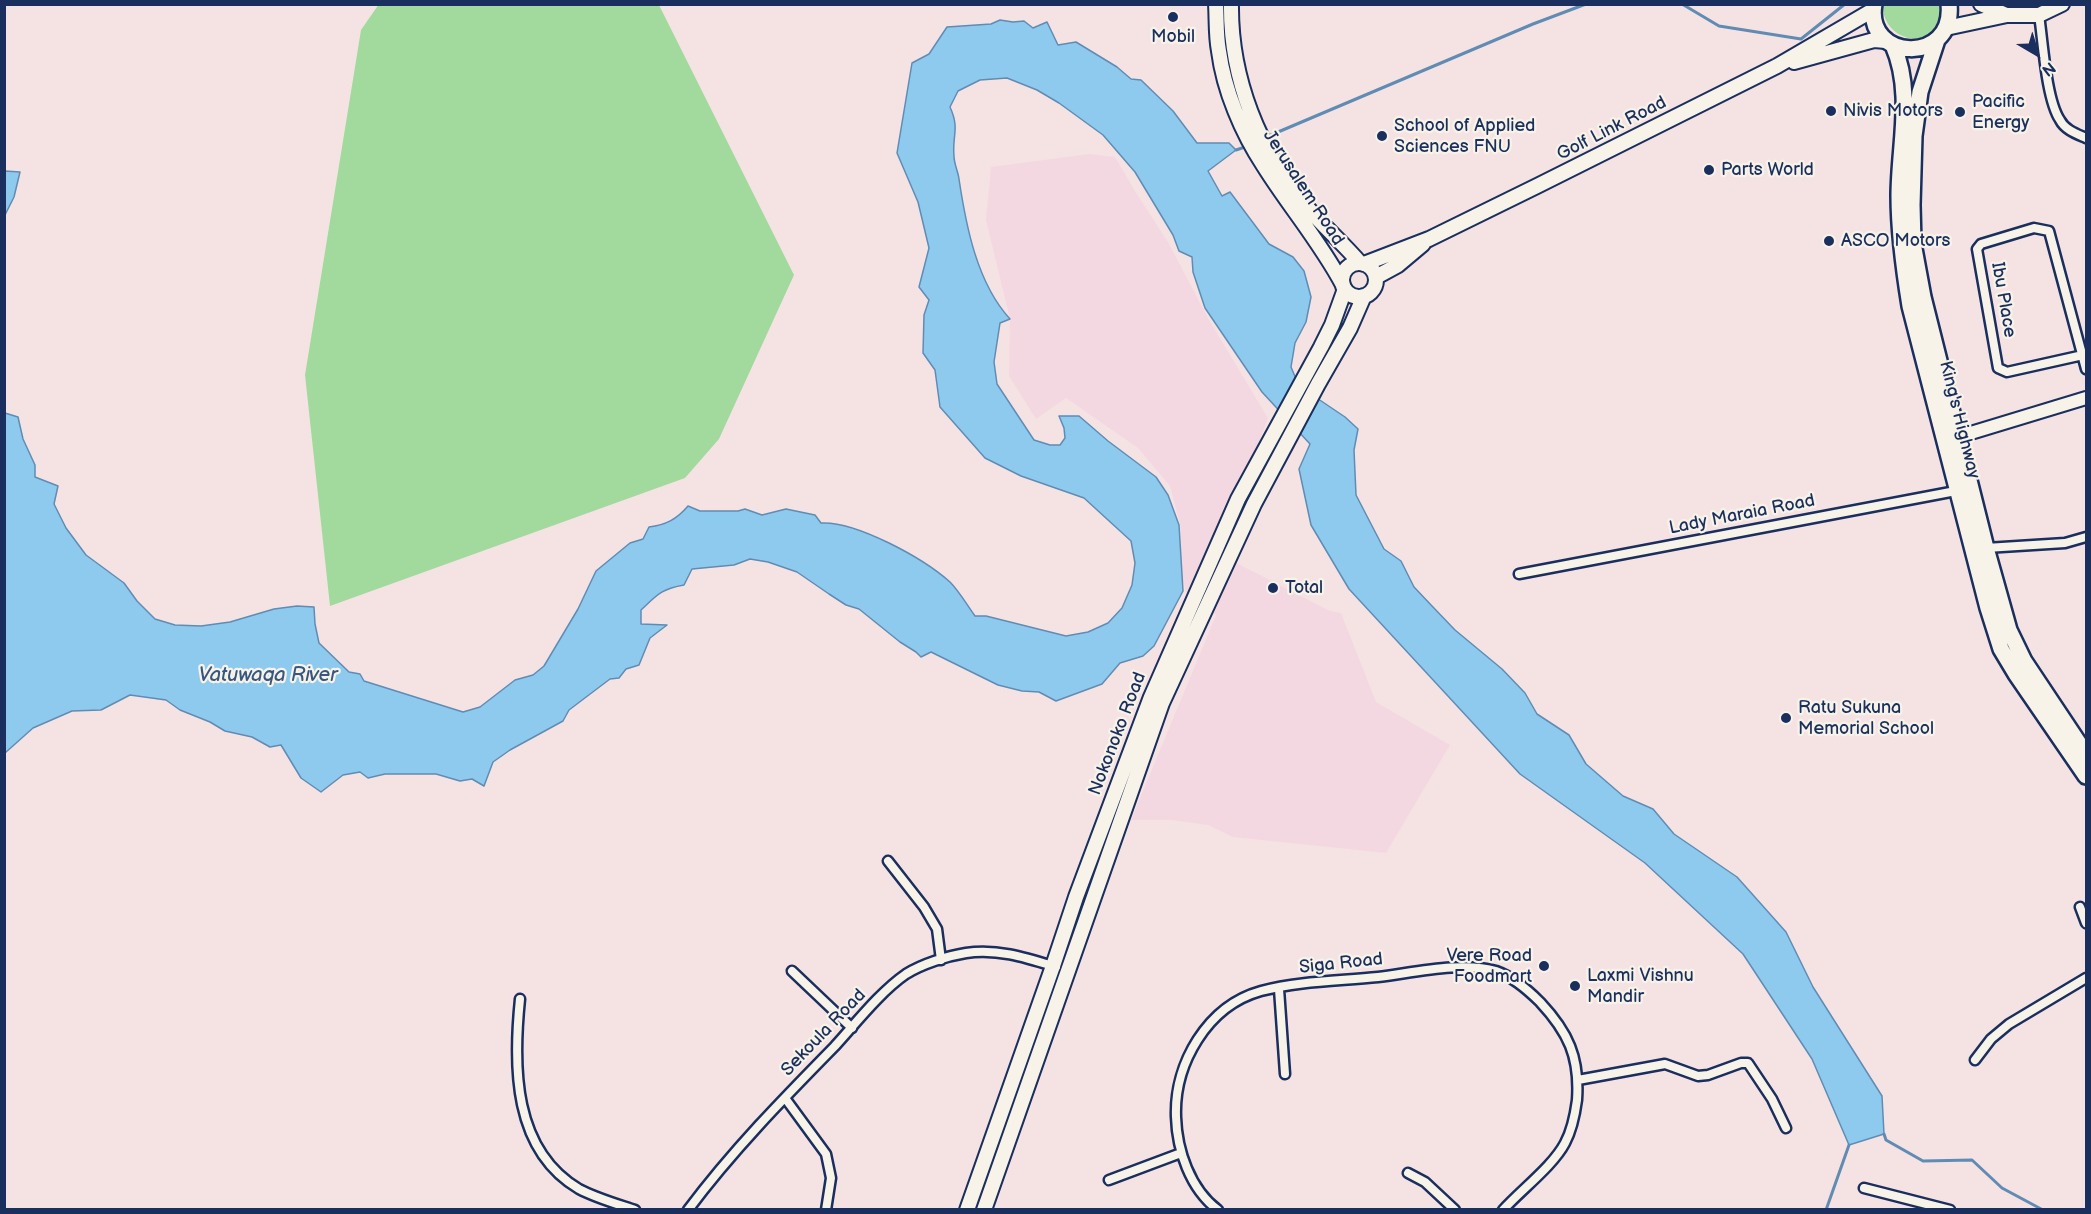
<!DOCTYPE html>
<html>
<head>
<meta charset="utf-8">
<style>
  body { margin:0 }
  #map { position:relative; width:2091px; height:1214px; overflow:hidden; background:#f5e3e4; font-family:"Balsamiq Sans",sans-serif }
  canvas { display:block }
  .frame { position:absolute; inset:0; border:6px solid #1b2f5e; pointer-events:none }
  .north { position:absolute; left:2007px; top:24px; width:60px; height:60px; -webkit-text-stroke:4px #f7f3e8; paint-order:stroke; rotate:142deg; font-size:16px; font-weight:700; line-height:24px; text-align:center; color:#1b2f5e }
  .north::after { content:''; display:block; margin:auto; width:21px; height:27px; background:#1b2f5e; clip-path:polygon(50% 0,100% 100%,50% 72%,0 100%) }
</style>
</head>
<body>
<div id="map">
<canvas width="2091" height="1214"></canvas>
<div class="frame"></div>
<div class="north">N</div>
</div>
<script>
const g = document.querySelector('canvas').getContext('2d');
g.lineJoin = 'round';
function fillPath(path, color) {
  g.fillStyle = color;
  g.fill(path, 'evenodd');
}
function strokePath(path, color, width, dash) {
  g.strokeStyle = color;
  g.lineWidth = width;
  g.lineCap = dash ? 'butt' : 'round';
  g.setLineDash(dash || []);
  g.stroke(path);
}
function label(font, color, halo, rows, align = 'center') {
  g.font = font + ' "Balsamiq Sans",sans-serif';
  g.lineWidth = 4.5;
  g.setLineDash([]);
  g.textBaseline = 'middle';
  g.strokeStyle = halo;
  g.fillStyle = color;
  for (const [text, x, y, turn = 0] of rows) {
    g.save();
    g.translate(x, y);
    g.rotate((+turn || 0) * Math.PI / 180);
    g.textAlign = isNaN(turn) ? turn : align;
    if (halo) g.strokeText(text, 0, 0);
    g.fillText(text, 0, 0);
    g.restore();
  }
}
fillPath(new Path2D(`
  M1089,154L1115,157L1135,191L1168,242L1208,318L1268,418L1217,553L1330,611L1341,613L1376,702L1450,745L1386,853L1233,837L1208,825L1171,820H1131L1216,615L1186,592L1182,578L1180,524L1170,486L1138,448L1066,398L1036,419L1009,376L1010,319L986,220L991,167Z`), '#f4d8e1');
fillPath(new Path2D(`
  M379,4L659,5L794,275L719,439L685,478L330,606L305,375L361,30Z
  M1883,4H1944C1943,9 1943,15 1942,19C1931,53 1881,40 1883,4Z`), '#a2da9e');
const water = new Path2D(`
  M1000,20L1013,22L1024,21L1033,28L1047,22L1058,45L1076,42L1117,67L1131,79L1141,80L1173,111L1197,143H1229L1236,150L1208,171L1222,196L1230,192L1269,244L1293,257L1304,271L1311,297L1306,322L1295,343L1291,367L1299,386L1345,417L1358,429L1354,450L1356,495L1384,549L1401,561L1414,587L1432,606L1455,630L1502,669L1525,693L1537,714L1569,735L1586,764L1623,796L1653,809L1674,834L1737,877L1786,932L1813,987L1882,1096L1884,1134L1849,1145L1812,1059L1743,954L1645,863L1520,774L1349,589L1311,525L1299,469L1310,444L1262,392L1205,308L1193,272L1192,257L1179,251L1173,235L1135,172L1103,135L1059,103L1037,90L1007,78L980,80L958,91L950,107C960,129 952,135 954,156C954,164 958,171 959,179C966,226 977,283 1010,319L1000,323L994,362L997,384L1034,440L1050,445H1060L1065,438L1064,428L1059,416H1079L1108,441L1156,477L1168,495L1179,525L1183,591L1154,646L1143,656L1120,663L1102,684L1056,701L1039,692L1022,691L998,685L931,652L921,657L916,652L900,642L859,609L846,605L829,594L797,572L768,562L750,559L734,565L692,569L684,585C661,589 657,595 641,610V624L667,625L650,638L639,665L626,669L619,678L610,679L569,710L563,721L510,750L493,762L484,786L472,779L460,781L436,774H385L368,778L360,772L343,775L321,792L301,778L281,745L270,747L252,737L225,731L210,722L180,710L166,700L130,695L101,710L72,711L33,728L5,753V413L18,417L23,439L35,465V477L58,486L54,504L66,528L86,555L124,583L137,601L155,619L175,625L201,626L230,622L274,609L297,606L314,607L315,624L319,643L349,672L360,674L364,681L463,712L480,707L515,680L533,675L544,666L578,609L596,571L630,543L643,539L649,527C666,525 677,519 688,506L700,511H738L745,509L762,515L786,509L815,515L821,523C856,521 923,558 950,582C959,591 967,605 975,616H986L1066,636L1088,632L1108,623L1122,608L1132,585L1135,563L1131,541L1084,498L1021,476L985,458L940,407L935,370L923,353L924,315L929,300L919,287L929,248L918,202L897,153L912,63L929,54L947,27L991,24Z
  M5,171L20,172L14,197L5,215Z`);
fillPath(water, '#8ecaee');
strokePath(water, '#608cb4', 1.5);
strokePath(new Path2D(`
  M1682,4L1719,26L1801,39L1845,4
  M1271,135L1533,24L1586,4
  M1236,150L1242,148
  M1884,1134L1886,1140L1923,1161L1972,1160L2002,1188L2043,1210
  M1826,1210L1849,1145`), '#608cb4', 3);
const street = new Path2D(`
  M2039,15C2043,41 2046,99 2060,120C2065,130 2077,134 2086,138
  M2083,355L2007,372L1998,368L1977,249L1981,244L2034,228L2049,231C2061,277 2074,323 2086,369
  M1986,548L2065,543L2086,537
  M1519,574L1961,490
  M888,861L924,907L937,929L941,960
  M2080,907L2086,923
  M792,971L852,1028
  M1279,989L1285,1074
  M520,999C513,1067 513,1150 579,1189C596,1198 617,1204 635,1210
  M1975,1060L1991,1039L2009,1024L2086,978
  M1578,1080L1665,1064L1698,1076L1708,1075L1741,1063H1748L1772,1099L1786,1128
  M785,1098L826,1154L831,1178L826,1210
  M1408,1173L1425,1182L1455,1210
  M1109,1180L1181,1153
  M1864,1188L1950,1210
  M688,1210C732,1151 784,1098 835,1046C856,1023 880,992 906,974C922,964 947,956 966,953C997,948 1027,958 1056,967
  M1218,1210C1190,1189 1177,1150 1176,1117C1174,1064 1207,1006 1261,991C1299,981 1339,981 1378,977C1412,973 1462,961 1496,971C1513,977 1527,989 1540,1002C1568,1032 1580,1057 1577,1100C1575,1115 1572,1130 1565,1143C1553,1166 1521,1190 1503,1210`);
const secondary = new Path2D(`
  M1951,439L2086,398`);
const primary = new Path2D(`
  M1216,4C1217,20 1216,36 1219,51C1224,90 1242,133 1264,166C1289,206 1321,243 1343,285
  M1231,4C1230,78 1259,150 1306,206C1323,226 1343,243 1360,263
  M1981,4L2006,15
  M1946,28L2007,15H2039L2062,4
  M1794,62L1874,40L1886,41
  M1342 280a17 17 0 1 1 34 0a17 17 0 1 1-34 0Z
  M1364,264L1429,239L1537,186L1777,66L1873,10
  M1376,277L1398,265L1423,244
  M967,1210L1053,966L1076,897L1151,697L1238,499L1321,347L1332,325L1345,289
  M984,1210L1162,703L1254,504L1318,384L1350,328L1364,296`);
const highway = new Path2D(`
  M1874,4C1864,61 1955,66 1949,4
  M1937,40L1920,92L1914,136L1912,205L1913,243L1923,297L1986,548L2009,630L2024,661L2086,754
  M1893,45C1914,93 1899,145 1899,196C1899,233 1904,269 1910,306L1988,608L2001,649L2016,674L2086,776`);
strokePath(street, '#1b2f5e', 13);
strokePath(secondary, '#1b2f5e', 16);
strokePath(primary, '#1b2f5e', 18);
strokePath(highway, '#1b2f5e', 20);
strokePath(street, '#f7f3e8', 8);
strokePath(secondary, '#f7f3e8', 12);
strokePath(primary, '#f7f3e8', 14);
strokePath(highway, '#f7f3e8', 15);
for (const [x, y, r, color] of [
  [1173,17,6,"#1b2f5e"],
  [1831,111,6,"#1b2f5e"],
  [1960,112,6,"#1b2f5e"],
  [1382,136,6,"#1b2f5e"],
  [1709,170,6,"#1b2f5e"],
  [1829,241,6,"#1b2f5e"],
  [1273,588,6,"#1b2f5e"],
  [1786,718,6,"#1b2f5e"],
  [1544,966,6,"#1b2f5e"],
  [1575,986,6,"#1b2f5e"]
]) {
  const dot = new Path2D();
  dot.arc(x, y, r, 0, 2 * Math.PI);
  g.fillStyle = color;
  g.fill(dot);
  strokePath(dot, '#f7f3e8', 2);
}
label('18px', '#1b2f5e', '#f7f3e8', [
  ["Mobil",1173,37,"center"],
  ["Pacific",1972,102],
  ["Energy",1972,123],
  ["Nivis Motors",1843,111],
  ["School of Applied",1394,126],
  ["Sciences FNU",1394,147],
  ["Parts World",1721,170],
  ["ASCO Motors",1841,241],
  ["Total",1285,588],
  ["Ratu Sukuna",1798,708],
  ["Memorial School",1798,729],
  ["Vere Road",1532,956,"right"],
  ["Foodmart",1532,977,"right"],
  ["Laxmi Vishnu",1587,976],
  ["Mandir",1587,997]
], 'left');
label('18px', '#1b2f5e', '#f7f3e8', [
  ["Golf Link Road",1612,129,-27],
  ["Jerusalem Road",1303,188,57],
  ["Ibu Place",2003,300,80],
  ["King's Highway",1959,420,76],
  ["Lady Maraia Road",1742,515,-11],
  ["Nokonoko Road",1118,734,-69],
  ["Siga Road",1341,964,-6],
  ["Sekoula Road",824,1033,-46]
]);
label('italic 20px', '#385682', '#f7f3e8', [
  ["Vatuwaqa River",268,676]
]);
</script>
</body>
</html>
